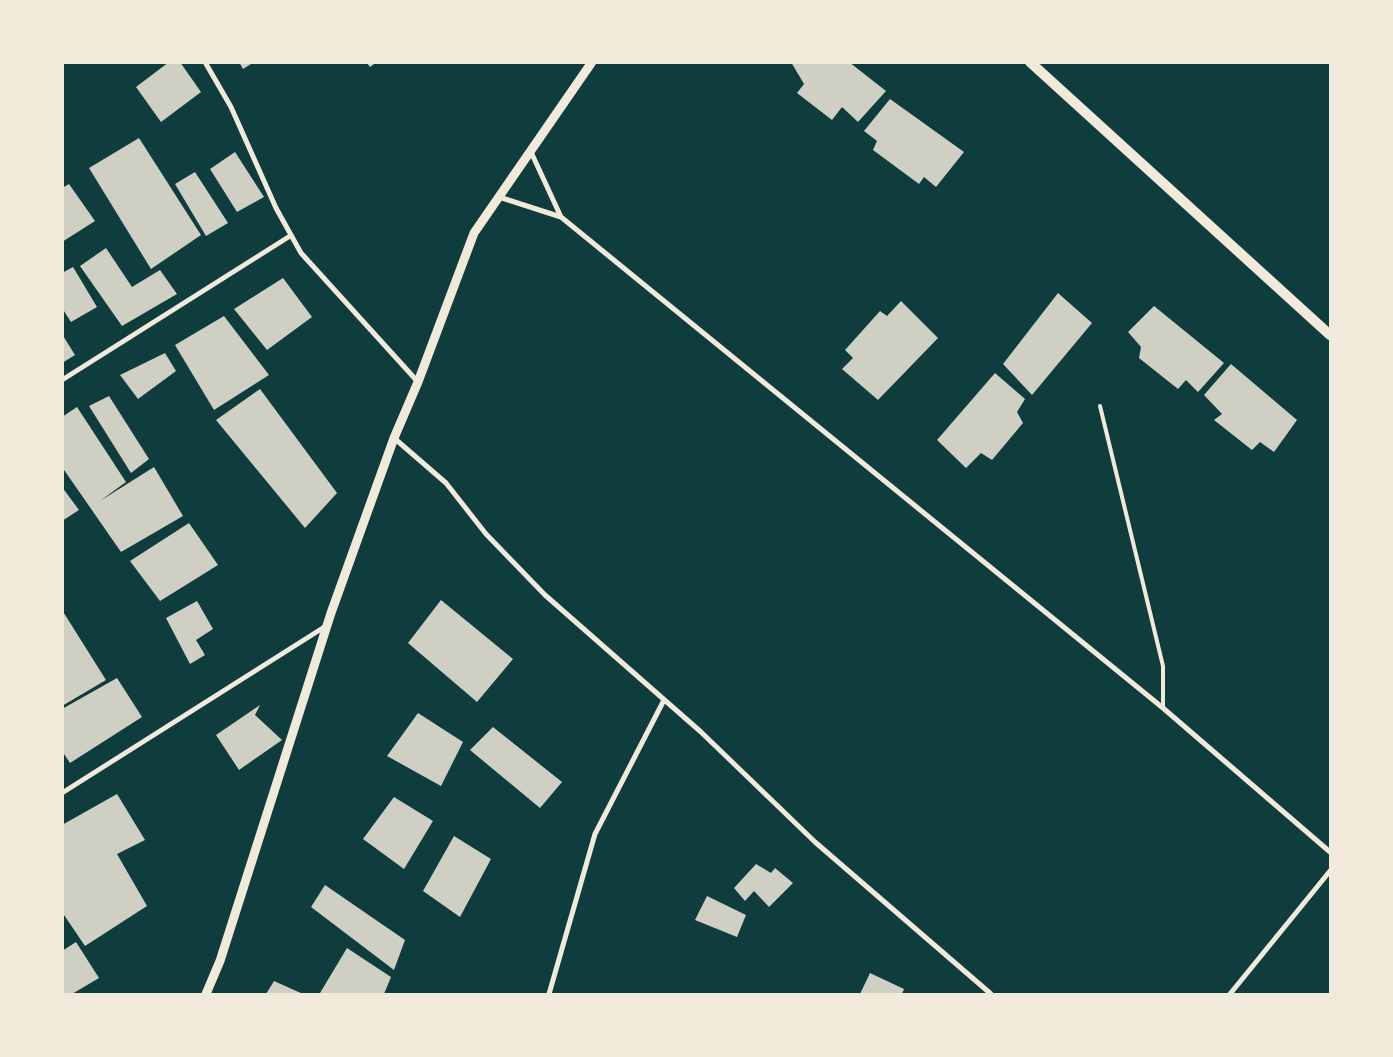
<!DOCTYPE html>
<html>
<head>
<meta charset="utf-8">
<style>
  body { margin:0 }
  #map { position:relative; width:1393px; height:1057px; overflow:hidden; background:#0f3d3e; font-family:"Public Sans",sans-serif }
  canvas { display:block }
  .frame { position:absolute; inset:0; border:64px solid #f1e9da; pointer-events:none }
</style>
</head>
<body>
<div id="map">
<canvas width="1393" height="1057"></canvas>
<div class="frame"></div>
</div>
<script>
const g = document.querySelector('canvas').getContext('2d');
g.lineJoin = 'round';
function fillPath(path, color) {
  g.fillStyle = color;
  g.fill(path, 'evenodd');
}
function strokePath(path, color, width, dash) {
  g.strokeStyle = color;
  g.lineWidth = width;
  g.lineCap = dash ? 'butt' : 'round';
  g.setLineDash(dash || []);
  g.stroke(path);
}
fillPath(new Path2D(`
  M169,62H180L201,92L161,122L136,87Z
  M239,62H254L243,69Z
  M366,62H377L370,67Z
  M791,62H849L886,91L858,122L842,107L832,120L797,93L804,84Z
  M890,99L964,152L936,187L924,177L919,184L873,150L877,141L864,131Z
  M139,138L201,235L151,269L89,168Z
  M235,152L264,197L237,212L210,169Z
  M195,172L228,223L206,236L175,184Z
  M69,184L95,221L62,242V188Z
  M106,248L132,287L160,270L177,294L122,326L80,266Z
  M73,267L97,307L71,322L62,308V273Z
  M283,278L312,317L267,350L234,309Z
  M1058,293L1092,323L1032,395L1003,364Z
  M901,301L938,338L878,400L842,369L853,358L845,350L880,311L887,316Z
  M1154,306L1224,363L1198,392L1186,380L1178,389L1139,358L1141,347L1128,332Z
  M224,316L269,375L214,410L175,345Z
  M62,334L75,355L62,363Z
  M165,353L176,371L138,399L120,375Z
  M1231,364L1297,420L1274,452L1260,442L1252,450L1214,420L1222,414L1204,395Z
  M995,373L1025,399L1017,412L1023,423L992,460L981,453L966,468L937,440Z
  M260,389L337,493L305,528L216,420Z
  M109,396L149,459L131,473L89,406Z
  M77,407L126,482L100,501L154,467L183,516L121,552L62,467V417Z
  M62,487L79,510L62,521Z
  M189,523L218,565L160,601L130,561Z
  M441,600L513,659L477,702L408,643Z
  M197,601L213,629L196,640L205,655L190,664L166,618Z
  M62,610L106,680L62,706Z
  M117,678L142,717L70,763L62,751V709Z
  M260,705L255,715L282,740L239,770L216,735Z
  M418,713L463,742L441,786L387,756Z
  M493,727L562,782L540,808L470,750Z
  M117,794L145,840L117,854L147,906L85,946L62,912V825Z
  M394,797L433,821L404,869L363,839Z
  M454,836L491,859L460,917L423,891Z
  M756,864L771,873L775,868L793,883L769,907L754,891L745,901L734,888Z
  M325,885L405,940L394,970L311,907Z
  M707,896L746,915L737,937L695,920Z
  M76,942L99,978L72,994H62V951Z
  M347,948L391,977L384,994L320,993Z
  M870,973L904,989L902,994H860Z
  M274,981L303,994H266Z`), '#cfcfc3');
strokePath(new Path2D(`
  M1100,406L1163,666V708`), '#f1e9da', 4);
strokePath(new Path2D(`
  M205,62L231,107L276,208L301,253L418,382
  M531,152L561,217
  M499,197L561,217L1163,708L1330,852
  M62,380L290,236
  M394,438L446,483L486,534L545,595L701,732L815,842L991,994
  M62,793L326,626
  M549,994L595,834L664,700
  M1230,994L1330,871`), '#f1e9da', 5);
strokePath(new Path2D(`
  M206,994L220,961L331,613L394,438L418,382L474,233L592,62`), '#f1e9da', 9);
strokePath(new Path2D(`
  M1030,62L1330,335`), '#f1e9da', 10);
</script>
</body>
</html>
